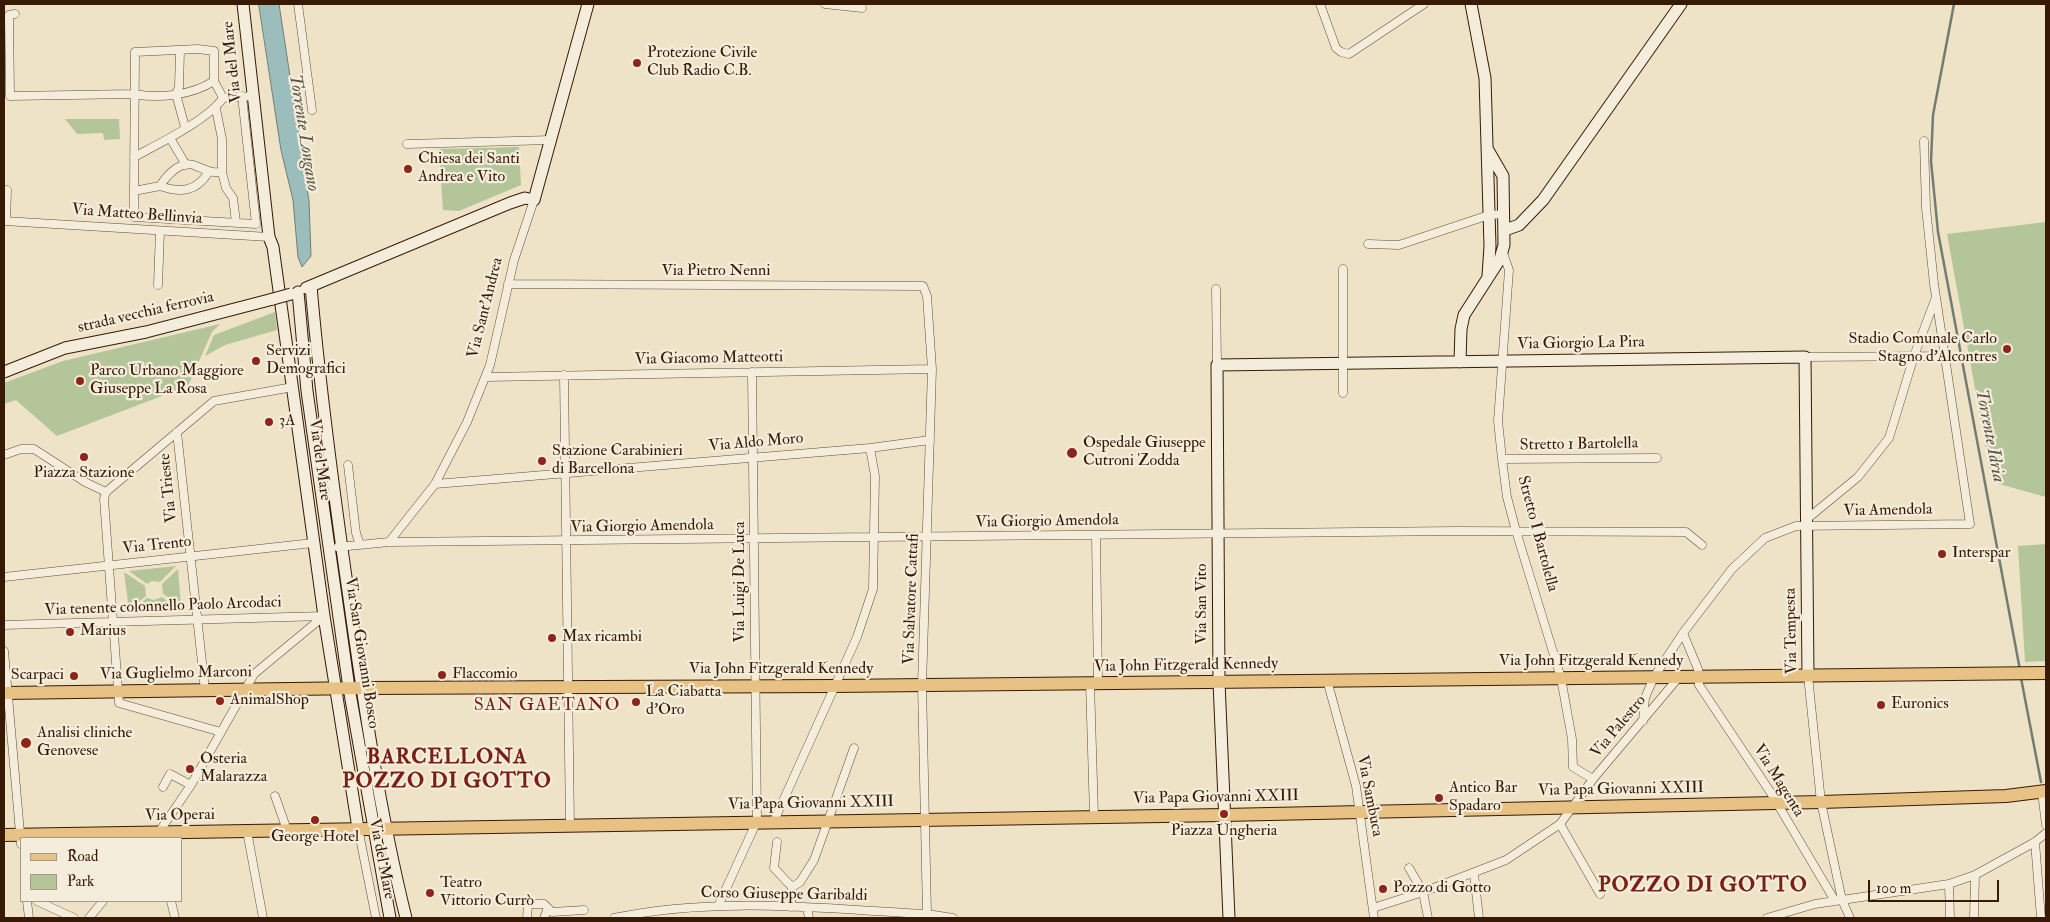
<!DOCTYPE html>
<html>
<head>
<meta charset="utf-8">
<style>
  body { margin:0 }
  #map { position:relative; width:2050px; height:922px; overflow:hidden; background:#eee3c7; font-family:"IM FELL Double Pica",serif }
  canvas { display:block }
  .frame { position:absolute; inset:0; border:5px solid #371a06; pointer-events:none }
  .legend { position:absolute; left:20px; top:837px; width:162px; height:65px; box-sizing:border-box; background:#f4eddb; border:1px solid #a89986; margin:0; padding:6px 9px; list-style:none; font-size:15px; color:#371a06 }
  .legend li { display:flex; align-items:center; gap:10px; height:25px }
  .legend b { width:25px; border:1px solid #a89986 }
  .scale { position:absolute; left:1868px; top:880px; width:131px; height:22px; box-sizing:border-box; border:2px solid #371a06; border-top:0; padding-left:6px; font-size:15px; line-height:18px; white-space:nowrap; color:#371a06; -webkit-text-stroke:4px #f4eddb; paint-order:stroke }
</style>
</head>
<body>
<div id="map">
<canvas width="2050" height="922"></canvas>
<div class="frame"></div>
<ul class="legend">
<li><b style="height:6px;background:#e7c284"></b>Road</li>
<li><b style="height:14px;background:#b3c599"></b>Park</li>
</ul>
<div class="scale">100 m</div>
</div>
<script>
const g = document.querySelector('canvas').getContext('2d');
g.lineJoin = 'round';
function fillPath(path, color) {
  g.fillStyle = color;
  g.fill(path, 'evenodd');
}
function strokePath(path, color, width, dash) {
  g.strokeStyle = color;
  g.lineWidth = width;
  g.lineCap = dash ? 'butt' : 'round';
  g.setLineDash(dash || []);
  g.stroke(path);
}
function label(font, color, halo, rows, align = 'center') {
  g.font = font + ' "IM FELL Double Pica",serif';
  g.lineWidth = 4.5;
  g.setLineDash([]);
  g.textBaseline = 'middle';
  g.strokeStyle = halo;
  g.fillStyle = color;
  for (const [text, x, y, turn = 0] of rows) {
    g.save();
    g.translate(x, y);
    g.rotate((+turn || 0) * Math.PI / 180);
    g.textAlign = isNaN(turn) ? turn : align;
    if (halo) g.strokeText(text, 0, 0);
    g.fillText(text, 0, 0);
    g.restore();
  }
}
fillPath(new Path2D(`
  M65,119H119L120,139L104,140L103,133L77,134Z
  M519,147L521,185L459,211L443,210L439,149Z
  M2046,222V497L1992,482L1947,234Z
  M275,312L277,330L225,345L205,356L214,335Z
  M220,324L212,332L188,386L57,436L16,400L4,404V383L63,361Z
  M2046,544V661L2025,662L2018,546Z
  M176,566L160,582L152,581L147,584L129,571Z
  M178,569L181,606L163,594L162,584Z
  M124,572L145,586L146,596L129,610Z
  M162,597L181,612L132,611L147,598L154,600Z`), '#b3c599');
const water = new Path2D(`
  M259,4H279L309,201L311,256L302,267L298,257L293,200L281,150Z`);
fillPath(water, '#9bbdbb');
strokePath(water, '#737c73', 1);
strokePath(new Path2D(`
  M1954,4L1933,115L1931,161L1938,232L2020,670
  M2021,678L2041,782`), '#737c73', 2.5);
const street = new Path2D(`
  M298,4L312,110
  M825,4L862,8
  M1320,4L1336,48L1341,52L1349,54L1424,4
  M15,14L9,15L10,96L134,94C160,99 192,95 214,81
  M180,51L179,87L176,94L185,127
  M216,109L222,139V172C209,173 207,170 196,166C181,159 167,175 160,186L134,191L135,52L198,49L214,51V81L223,98
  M170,138L186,165
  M407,144L551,140
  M134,157C158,144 208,120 223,98L253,96
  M222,172L226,188L233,198L236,222
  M160,186C180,193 196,192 208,173
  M134,191V217L256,224L242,96
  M4,221L269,237
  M6,221L7,190
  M1368,244L1399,245L1489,215L1504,214
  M1503,253L1509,270L1498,421L1502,459L1507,497L1516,531L1561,678L1572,739L1573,767L1593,779
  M1343,269V393
  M508,284L923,286L927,296L932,369L922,685L927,914
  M158,285L160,231
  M1216,289L1217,365
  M1805,357L1945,356
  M564,375L570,826
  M486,377L932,369
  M177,432L205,690
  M4,455L21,449H34L85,482L106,492
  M1502,459L1657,458
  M348,465L356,533L360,545
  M435,484L870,448L930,440
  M1807,519L1858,477L1889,438L1914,356L1936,297
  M1096,535L1098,683
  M389,542L435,484L467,422L490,365L514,260L534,200
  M338,547L389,542L1456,531L1686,532L1702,545
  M4,577L313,543
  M4,625L324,616
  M1683,633L1698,669L1699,685L1771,793L1835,901
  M4,651L21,844
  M1808,676L1821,802L1842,900L1850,918
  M1327,680L1356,786L1374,918
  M1090,683L1094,816
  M1643,721L1645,698L1654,677L1683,633L1732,569L1765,538L1796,526L1970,524L1934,284L1926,208L1924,141
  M221,732L119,703L104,499L106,492L214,401L293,387
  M163,787L170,774L191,785
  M2042,792L2046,825
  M275,796L287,830
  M774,821L857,637L873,589L875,476L870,448
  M1560,824L1600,894
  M358,828L376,918
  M247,831L263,918
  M157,835L191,785L254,674L324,616
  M777,842L774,868L792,887
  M2035,842L2041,918
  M1409,868L1423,892L1428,918
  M1474,874L1479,918
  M1949,884L1950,918
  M27,901L29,918
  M37,901L74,918
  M171,901L175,918
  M719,904L757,821L752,372
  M791,907L792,887L800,882L814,860L854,748
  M807,908L809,918
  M1373,908L1423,892L1506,860L1560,824L1593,779L1679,677
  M89,918L103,901
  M527,918L528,904H544L552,912L584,910
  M544,918L548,908
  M614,918C717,896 823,909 927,914L953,918
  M1767,918L1815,904L1949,884L1975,875L2035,842L2046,833
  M1974,918L1975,875`);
const secondary = new Path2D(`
  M243,4L269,237L273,247L324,616L358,828
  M1471,4L1485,78L1490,246L1488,276
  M1505,230L1519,225L1543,200L1681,4
  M311,286C320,391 334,494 349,598C364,705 380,813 406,918
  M306,288L510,203L525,198L534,200L588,4
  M298,292L307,391L349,688L390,918
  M1460,362L1461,329L1464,315L1500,259L1504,245L1503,176L1488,150
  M4,372L65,348L146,332L273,299
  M1229,918L1219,682L1217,365L1805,357L1808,676`);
const primary = new Path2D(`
  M4,693L362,688L834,686L2046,673
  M4,835L1224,815L1821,802L2006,796L2046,791`);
strokePath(street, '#654c36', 9);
strokePath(secondary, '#371a06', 13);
strokePath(primary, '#371a06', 14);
strokePath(street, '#f4eddb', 8);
strokePath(secondary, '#f4eddb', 11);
strokePath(primary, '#e7c284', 12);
const secondaryBridge = new Path2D(`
  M273,299L291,294`);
strokePath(secondaryBridge, '#371a06', 13, []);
strokePath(secondaryBridge, '#f4eddb', 11);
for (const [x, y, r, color] of [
  [637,63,5,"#8f2418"],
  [408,169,5,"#8f2418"],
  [2007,349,5,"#8f2418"],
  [256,361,5,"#8f2418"],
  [80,381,5,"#8f2418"],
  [269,422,5,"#8f2418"],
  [1072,453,6,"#8f2418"],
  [84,457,5,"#8f2418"],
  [542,461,5,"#8f2418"],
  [1942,554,5,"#8f2418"],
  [70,632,5,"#8f2418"],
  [552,638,5,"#8f2418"],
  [442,675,5,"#8f2418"],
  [74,676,5,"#8f2418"],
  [220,701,5,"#8f2418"],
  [636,702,5,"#8f2418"],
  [1881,705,5,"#8f2418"],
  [26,743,6,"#8f2418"],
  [190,769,5,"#8f2418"],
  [1439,798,5,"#8f2418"],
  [1224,814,5,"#8f2418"],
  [315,820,5,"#8f2418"],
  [1383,889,5,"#8f2418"],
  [430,893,5,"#8f2418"]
]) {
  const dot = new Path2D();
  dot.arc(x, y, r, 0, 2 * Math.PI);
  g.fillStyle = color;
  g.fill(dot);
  strokePath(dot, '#f4eddb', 2);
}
label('16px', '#371a06', '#f4eddb', [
  ["Protezione Civile",647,54],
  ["Club Radio C.B.",647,72],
  ["Chiesa dei Santi",418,160],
  ["Andrea e Vito",418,178],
  ["Stadio Comunale Carlo",1997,340,"right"],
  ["Stagno d'Alcontres",1997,358,"right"],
  ["Servizi",266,352],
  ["Demografici",266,370],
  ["Parco Urbano Maggiore",90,372],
  ["Giuseppe La Rosa",90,390],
  ["3A",279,422],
  ["Ospedale Giuseppe",1083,444],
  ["Cutroni Zodda",1083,462],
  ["Stazione Carabinieri",552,452],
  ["di Barcellona",552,470],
  ["Piazza Stazione",84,474,"center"],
  ["Interspar",1952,554],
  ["Marius",80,632],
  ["Max ricambi",562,638],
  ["Flaccomio",452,675],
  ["Scarpaci",64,676,"right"],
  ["La Ciabatta",646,693],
  ["d'Oro",646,711],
  ["AnimalShop",230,701],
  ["Euronics",1891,705],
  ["Analisi cliniche",37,734],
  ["Genovese",37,752],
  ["Osteria",200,760],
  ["Malarazza",200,778],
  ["Antico Bar",1449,789],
  ["Spadaro",1449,807],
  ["Piazza Ungheria",1224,832,"center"],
  ["George Hotel",315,838,"center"],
  ["Teatro",440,884],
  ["Vittorio Currò",440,902],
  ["Pozzo di Gotto",1393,889]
], 'left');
label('16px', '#371a06', '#f4eddb', [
  ["Via del Mare",233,62,-96],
  ["Via Matteo Bellinvia",137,215,4],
  ["Via Pietro Nenni",716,272],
  ["Via Sant'Andrea",486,308,-76],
  ["strada vecchia ferrovia",146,313,-13],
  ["Via Giorgio La Pira",1581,344,-1],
  ["Via Giacomo Matteotti",709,359,-1],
  ["Via Aldo Moro",756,443,-5],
  ["Stretto 1 Bartolella",1579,445,-1],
  ["Via del Mare",319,460,82],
  ["Via Trieste",169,488,-96],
  ["Via Amendola",1888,511,-1],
  ["Via Giorgio Amendola",1047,522,-1],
  ["Via Giorgio Amendola",642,527,-1],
  ["Stretto I Bartolella",1537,534,75],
  ["Via Trento",157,546,-6],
  ["Via Luigi De Luca",741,582,-90],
  ["Via Salvatore Cattafi",912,599,-88],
  ["Via San Vito",1203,604,-90],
  ["Via tenente colonnello Paolo Arcodaci",163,607,-2],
  ["Via Tempesta",1792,631,-91],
  ["Via San Giovanni Bosco",361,653,81],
  ["Via John Fitzgerald Kennedy",1591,662],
  ["Via John Fitzgerald Kennedy",1186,666,-1],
  ["Via John Fitzgerald Kennedy",781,670],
  ["Via Guglielmo Marconi",176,674,-1],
  ["Via Palestro",1619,727,-50],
  ["Via Magenta",1778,781,58],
  ["Via Papa Giovanni XXIII",1621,790,-1],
  ["Via Sambuca",1369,796,79],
  ["Via Papa Giovanni XXIII",1216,798,-1],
  ["Via Papa Giovanni XXIII",811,804,-1],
  ["Via Operai",180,816,-1],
  ["Via del Mare",381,859,79],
  ["Corso Giuseppe Garibaldi",784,895,1]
]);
label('italic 18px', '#5a5345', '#f4eddb', [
  ["Torrente Longano",303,133,81],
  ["Torrente Idria",1989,436,79]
]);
g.letterSpacing = '1px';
label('18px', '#7a1f14', '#f4eddb', [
  ["SAN GAETANO",547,706]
]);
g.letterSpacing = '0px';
g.letterSpacing = '1px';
label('bold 21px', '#7a1f14', '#f4eddb', [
  ["BARCELLONA",447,758],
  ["POZZO DI GOTTO",447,782],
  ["POZZO DI GOTTO",1703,886]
]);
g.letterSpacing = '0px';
</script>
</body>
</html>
